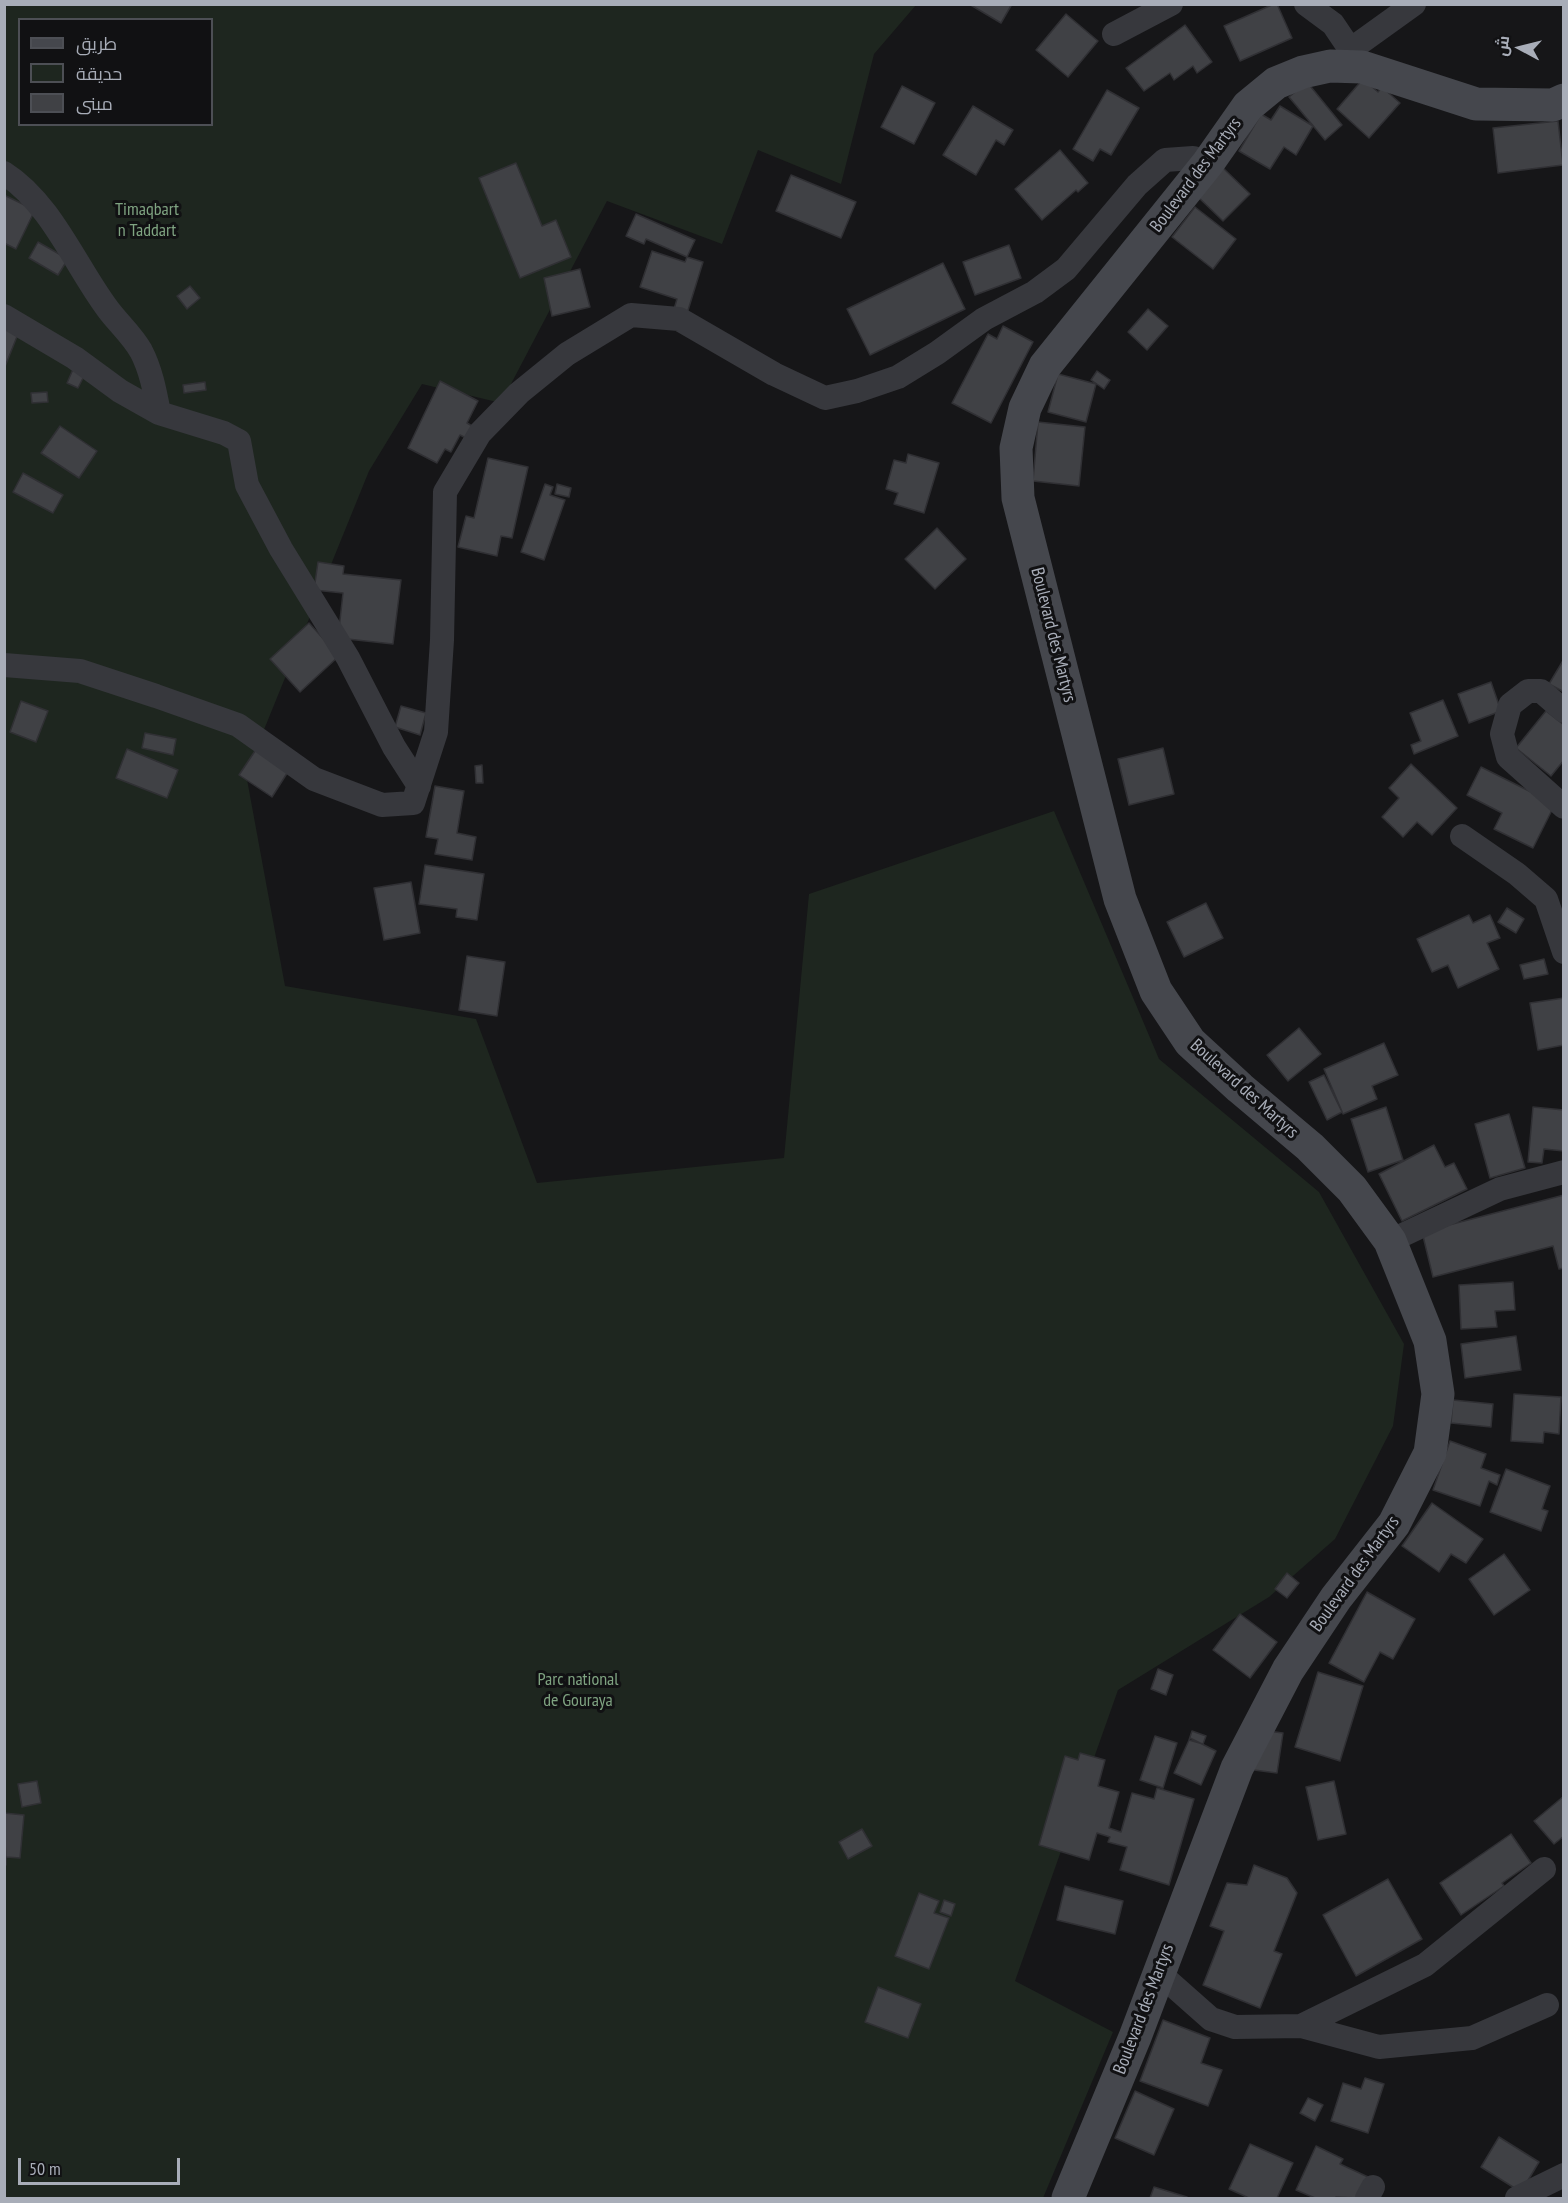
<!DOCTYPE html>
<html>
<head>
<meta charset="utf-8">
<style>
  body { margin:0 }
  #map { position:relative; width:1568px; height:2203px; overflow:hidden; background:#161618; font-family:"PT Sans Narrow",Cairo,sans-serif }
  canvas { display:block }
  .frame { position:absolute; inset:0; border:6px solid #a8adb8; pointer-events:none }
  .legend { position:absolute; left:18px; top:18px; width:195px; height:108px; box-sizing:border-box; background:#111113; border:2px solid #4d4f55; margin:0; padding:8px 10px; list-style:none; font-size:18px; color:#a8adb8 }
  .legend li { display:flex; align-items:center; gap:12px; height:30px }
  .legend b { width:30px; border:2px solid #4d4f55 }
  .north { position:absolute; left:1490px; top:18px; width:60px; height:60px; -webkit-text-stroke:4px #111113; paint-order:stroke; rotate:277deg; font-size:16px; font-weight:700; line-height:24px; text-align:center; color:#a8adb8 }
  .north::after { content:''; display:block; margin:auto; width:21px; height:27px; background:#a8adb8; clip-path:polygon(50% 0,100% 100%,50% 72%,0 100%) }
  .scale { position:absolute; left:18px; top:2158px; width:162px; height:27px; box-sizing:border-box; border:3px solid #a8adb8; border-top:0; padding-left:8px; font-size:18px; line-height:21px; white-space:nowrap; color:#a8adb8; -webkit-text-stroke:4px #111113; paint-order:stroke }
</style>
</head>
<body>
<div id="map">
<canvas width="1568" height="2203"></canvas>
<div class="frame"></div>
<ul class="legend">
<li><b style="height:8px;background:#45474d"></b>طريق</li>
<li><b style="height:16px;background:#1e261f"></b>حديقة</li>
<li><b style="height:16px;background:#404145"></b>مبنى</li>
</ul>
<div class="north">ش</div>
<div class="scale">50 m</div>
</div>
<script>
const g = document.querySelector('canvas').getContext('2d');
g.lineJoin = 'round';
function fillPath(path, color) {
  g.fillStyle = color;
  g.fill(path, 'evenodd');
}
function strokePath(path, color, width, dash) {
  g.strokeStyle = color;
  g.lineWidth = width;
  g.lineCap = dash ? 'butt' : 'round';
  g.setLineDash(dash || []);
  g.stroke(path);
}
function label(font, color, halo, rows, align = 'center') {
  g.font = font + ' "PT Sans Narrow",sans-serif';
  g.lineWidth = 6;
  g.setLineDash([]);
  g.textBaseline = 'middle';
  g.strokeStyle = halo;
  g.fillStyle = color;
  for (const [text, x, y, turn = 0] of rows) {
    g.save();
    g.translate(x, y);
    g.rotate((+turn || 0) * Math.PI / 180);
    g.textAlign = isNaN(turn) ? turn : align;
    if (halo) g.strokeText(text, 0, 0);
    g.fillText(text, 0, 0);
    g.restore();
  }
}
fillPath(new Path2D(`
  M4,5H916L874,54L841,184L758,150L722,244L607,201L501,403L422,384L369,471L246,774L285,986L476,1019L537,1183L784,1158L809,894L1054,811L1159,1059L1319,1192L1404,1344L1393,1426L1335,1539L1269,1597L1118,1690L1015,1981L1113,2032L1043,2198H5ZM20,20H212V124H20Z`), '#1e261f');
const building = new Path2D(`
  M969,4H1012L1001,23Z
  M1274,4H1277L1292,38L1240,61L1224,26Z
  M1066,14L1098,41L1068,77L1036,50Z
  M1185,25L1212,62L1197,73L1193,66L1174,80L1170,73L1144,91L1126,68Z
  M1363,79L1378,92L1382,87L1400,103L1369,138L1337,109Z
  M1307,82L1342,125L1325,140L1289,97Z
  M902,86L935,103L914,144L881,127Z
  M1107,90L1139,108L1111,155L1100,149L1093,161L1073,149Z
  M973,106L1013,130L1004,145L996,140L976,175L943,155Z
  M1280,106L1313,126L1296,155L1284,147L1270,169L1239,151L1261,114L1271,120Z
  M1558,121L1563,165L1498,173L1493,128Z
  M1060,150L1088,183L1078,192L1076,190L1042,220L1015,189Z
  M516,163L542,226L556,220L571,257L520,278L479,178Z
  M1223,168L1250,194L1223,221L1197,196Z
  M791,175L856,202L841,238L776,211Z
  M4,195L35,210L16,249L4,243Z
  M1195,207L1236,239L1213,269L1172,237Z
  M636,214L695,240L687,257L646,239L644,244L626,236Z
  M38,242L68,259L58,275L29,258Z
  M1009,245L1021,278L975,295L963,262Z
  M652,251L685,262L687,257L703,262L685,320L672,316L677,299L640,287Z
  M943,263L965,309L870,355L847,309Z
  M580,269L590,307L552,316L544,278Z
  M190,286L200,298L187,309L177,296Z
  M1148,309L1168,326L1147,350L1128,332Z
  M4,324L20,329L4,369Z
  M1003,326L1033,342L991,423L952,403L988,334L997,339Z
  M74,367L86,372L78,388L67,383Z
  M1097,371L1110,380L1104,389L1091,380Z
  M1058,374L1096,384L1086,422L1048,412Z
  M440,381L478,401L467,423L474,427L468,439L460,435L451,452L445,449L437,463L408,448Z
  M205,382L206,390L184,393L183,385Z
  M47,392L48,402L32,403L31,393Z
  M1038,422L1085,427L1079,486L1033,481Z
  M60,426L97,451L79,478L41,453Z
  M908,454L939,463L924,513L894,504L898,493L886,489L894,460L906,463Z
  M488,458L528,467L512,538L501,536L497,556L458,547L466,516L474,518Z
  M23,473L63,495L53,513L13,492Z
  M545,484L553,487L550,495L565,500L544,560L521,552Z
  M557,484L571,488L569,497L555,494Z
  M937,528L966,559L935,589L905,559Z
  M318,562L344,566L343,574L401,580L393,644L338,638L343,593L314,590Z
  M309,623L339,656L300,692L270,659Z
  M1564,659V692L1549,684Z
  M1491,682L1501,711L1469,723L1458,694Z
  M1443,700L1458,736L1414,754L1411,745L1421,741L1410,713Z
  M21,701L48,711L36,742L10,732Z
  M401,706L426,713L420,735L395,727Z
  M1546,711L1564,725V760L1551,776L1516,748Z
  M145,733L176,739L173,755L142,748Z
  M259,745L291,767L272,797L239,775Z
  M1163,748L1174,794L1129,805L1118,759Z
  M127,749L178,770L167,798L116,778Z
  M1411,764L1457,808L1432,835L1417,822L1403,837L1382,817L1399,798L1389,788Z
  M482,765L483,783H476L475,766Z
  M1481,767L1555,804L1533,848L1494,829L1502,813L1467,795Z
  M435,786L464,791L457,833L476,837L472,860L435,854L438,839L426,837Z
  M425,865L484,874L477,920L456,917L457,909L419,904Z
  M411,882L420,933L384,940L374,888Z
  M1206,903L1223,938L1184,957L1167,922Z
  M1507,908L1524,919L1516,933L1498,922Z
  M1469,915L1473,923L1490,915L1500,938L1487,943L1499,969L1458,988L1448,965L1432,972L1417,939Z
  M467,956L505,962L497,1016L459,1010Z
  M1544,959L1548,974L1524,979L1520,965Z
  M1564,998V1045L1538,1050L1530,1003Z
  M1299,1028L1321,1054L1288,1081L1267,1055Z
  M1384,1043L1398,1075L1372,1086L1377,1099L1343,1114L1324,1069Z
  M1324,1075L1342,1112L1327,1120L1309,1082Z
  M1386,1107L1403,1160L1368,1172L1351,1119Z
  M1533,1107L1564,1110V1151L1544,1149L1542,1163L1528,1162Z
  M1509,1114L1525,1168L1490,1178L1475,1124Z
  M1434,1145L1445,1167L1454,1163L1467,1189L1402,1221L1379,1174Z
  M1564,1195V1268L1559,1269L1553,1246L1433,1277L1422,1232Z
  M1513,1282L1515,1310L1495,1311L1497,1327L1461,1329L1459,1285Z
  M1516,1336L1521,1370L1465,1378L1461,1344Z
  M1514,1394L1561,1397L1559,1434L1544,1432L1543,1443L1511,1441Z
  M1453,1400L1493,1404L1491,1427L1451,1423Z
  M1450,1441L1486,1454L1481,1468L1500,1475L1497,1485L1489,1481L1480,1506L1433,1490Z
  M1506,1469L1550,1486L1542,1509L1548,1511L1541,1531L1490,1512Z
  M1432,1503L1483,1539L1466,1563L1451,1554L1439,1572L1402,1546Z
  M1504,1554L1530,1590L1494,1615L1469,1579Z
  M1287,1573L1299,1583L1287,1598L1275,1589Z
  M1367,1592L1415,1619L1393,1659L1380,1652L1364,1682L1329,1663Z
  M1240,1614L1277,1642L1250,1678L1213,1650Z
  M1158,1669L1173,1675L1166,1695L1151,1689Z
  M1318,1672L1363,1686L1340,1761L1295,1747Z
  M1260,1730L1283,1733L1277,1773L1254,1770Z
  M1192,1731L1206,1736L1203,1744L1189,1740Z
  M1155,1736L1177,1743L1163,1788L1140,1780Z
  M1190,1738L1216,1751L1201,1785L1174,1773Z
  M1080,1753L1105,1760L1098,1786L1119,1792L1109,1828L1121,1832L1132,1793L1154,1799L1157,1788L1194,1799L1169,1885L1120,1870L1127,1847L1108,1842L1110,1837L1097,1833L1089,1860L1039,1845L1065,1756L1078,1760Z
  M37,1781L41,1803L22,1807L18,1784Z
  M1334,1781L1346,1834L1318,1840L1306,1787Z
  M1564,1796V1836L1554,1844L1534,1821Z
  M4,1813L24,1815L20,1858L6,1857V1865Z
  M862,1829L872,1846L848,1859L839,1842Z
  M1511,1834L1531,1863L1502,1883L1504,1886L1461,1915L1440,1883Z
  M1254,1865L1287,1878L1297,1893L1274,1951L1282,1954L1260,2008L1203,1985L1224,1931L1210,1926L1227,1883L1247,1885Z
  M1388,1879L1422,1939L1356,1976L1323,1915Z
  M1065,1886L1123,1901L1115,1934L1057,1920Z
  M919,1893L939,1901L934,1913L949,1918L929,1969L895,1956Z
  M944,1900L955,1904L951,1916L940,1912Z
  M878,1987L921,2004L908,2038L865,2022Z
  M1163,2020L1210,2038L1201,2063L1222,2070L1208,2106L1140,2081Z
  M1365,2078L1384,2084L1368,2133L1331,2121L1343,2083L1361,2089Z
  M1135,2091L1174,2109L1154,2155L1115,2138Z
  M1308,2098L1323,2105L1315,2121L1300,2113Z
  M1499,2137L1539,2162L1521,2192L1481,2167Z
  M1250,2144L1293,2163L1277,2198H1249L1229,2189Z
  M1316,2146L1343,2159L1340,2164L1368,2177L1358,2198L1336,2197L1335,2198H1315L1296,2190Z
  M1154,2187L1187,2197V2198H1150Z`);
fillPath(building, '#404145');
strokePath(building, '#303034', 1.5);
strokePath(new Path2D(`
  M1306,4L1333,24L1362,67
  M1114,34L1171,4
  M1350,50L1414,4
  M4,173C51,203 75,265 107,308C117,322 132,335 141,351C151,370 155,392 159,413
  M4,316L75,358L120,391L159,413L224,433L239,441L247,485L281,549L348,658L394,747L419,786
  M4,665L80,671L156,696L238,725L314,779L382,805L413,803L436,732L442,640L445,492L480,433L519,393L567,354L631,315L679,319L774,374L825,398L857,391L898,377L937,353L984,319L1035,292L1066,269L1137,185L1165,160L1193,158L1208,163
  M1564,711L1541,691H1528L1510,705L1502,734L1508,757L1564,807
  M1462,836L1517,874L1546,899L1564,952
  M1386,1237L1390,1241L1500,1189L1564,1172
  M1159,1973L1211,2019L1235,2027L1301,2026L1379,2047L1472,2038L1547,2005
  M1301,2026L1425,1965L1544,1869
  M1367,2198L1373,2187
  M1517,2198L1564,2175`), '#37383d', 24);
strokePath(new Path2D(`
  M1068,2198L1135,2037L1237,1768L1288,1670L1336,1598L1394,1524L1430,1453L1438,1394L1430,1341L1390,1241L1352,1189L1310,1147L1240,1088L1190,1042L1156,991L1120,899L1018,498L1016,448L1025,408L1045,366L1208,163L1248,106L1276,83L1303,72L1330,66L1362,67L1476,104L1553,105L1564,100`), '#45474d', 33);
label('18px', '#a8adb8', '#111113', [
  ["Boulevard des Martyrs",1196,175,-53],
  ["Boulevard des Martyrs",1053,635,76],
  ["Boulevard des Martyrs",1244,1089,42],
  ["Boulevard des Martyrs",1355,1574,-54],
  ["Boulevard des Martyrs",1144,2009,-69]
]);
label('18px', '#7fa381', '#111113', [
  ["Timaqbart",147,210],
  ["n Taddart",147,231],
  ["Parc national",578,1680],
  ["de Gouraya",578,1701]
]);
</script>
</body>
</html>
